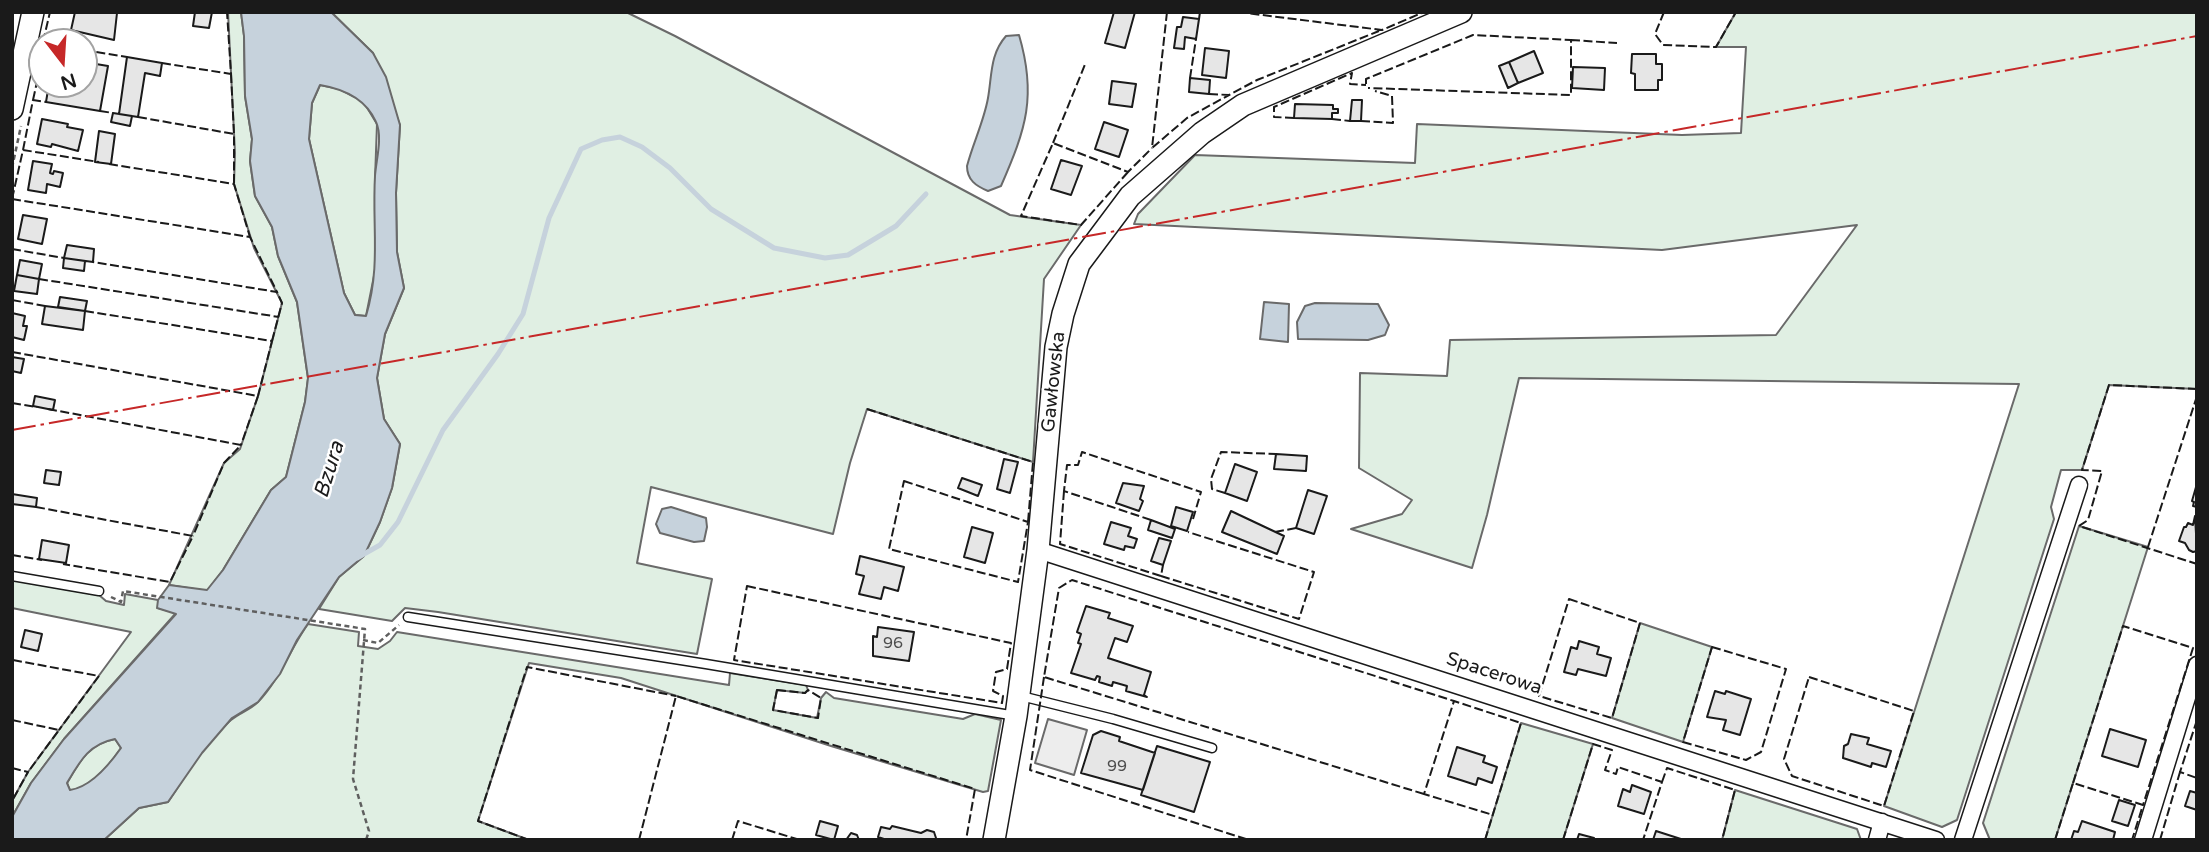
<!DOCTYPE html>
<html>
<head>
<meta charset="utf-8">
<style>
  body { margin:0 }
  #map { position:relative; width:2209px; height:852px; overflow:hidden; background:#fff; font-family:"Varela Round",sans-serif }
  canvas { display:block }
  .frame { position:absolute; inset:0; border:14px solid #1a1a1a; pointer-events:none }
  .north { position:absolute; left:28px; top:28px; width:70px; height:70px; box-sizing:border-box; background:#fff; border:2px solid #a3a3a3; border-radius:50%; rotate:163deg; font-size:19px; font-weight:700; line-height:28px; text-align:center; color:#1a1a1a }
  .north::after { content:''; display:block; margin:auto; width:24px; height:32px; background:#c62828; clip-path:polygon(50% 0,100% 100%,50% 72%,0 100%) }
</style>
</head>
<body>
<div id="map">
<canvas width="2209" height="852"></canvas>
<div class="frame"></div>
<div class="north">N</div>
</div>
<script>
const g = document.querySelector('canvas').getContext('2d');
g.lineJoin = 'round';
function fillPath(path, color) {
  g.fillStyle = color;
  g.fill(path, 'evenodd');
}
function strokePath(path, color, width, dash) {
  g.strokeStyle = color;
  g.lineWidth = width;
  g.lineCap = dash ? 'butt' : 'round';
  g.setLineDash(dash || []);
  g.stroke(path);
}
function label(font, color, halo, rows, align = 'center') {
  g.font = font + ' "Varela Round",sans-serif';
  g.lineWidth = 5;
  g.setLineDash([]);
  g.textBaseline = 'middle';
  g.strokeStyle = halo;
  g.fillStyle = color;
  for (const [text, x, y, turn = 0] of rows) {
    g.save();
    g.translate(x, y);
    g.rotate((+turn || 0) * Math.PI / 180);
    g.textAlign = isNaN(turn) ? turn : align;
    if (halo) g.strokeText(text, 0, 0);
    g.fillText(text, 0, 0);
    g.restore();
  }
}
const green = new Path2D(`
  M228,12H241L244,36L245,96L252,139L250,161L255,196L272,227L278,256L297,302L308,378L305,402L286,477L271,490L223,570L207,591L169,585L224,463L240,449L258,396L282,303L254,248L234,184L235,153Z
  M331,12H626L675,36L1010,215L1081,225L1044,279L1033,462L867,409L850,463L833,534L651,487L637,563L712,579L697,654L438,612L405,608L392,621L319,609L339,577L364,556L380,522L392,488L400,444L384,419L377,378L385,334L404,288L397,252L396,193L400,125L373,53Z
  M1736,12H2197V389L2109,385L2082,470H2061L2051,507L2054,519L1957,820L1942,827L1884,806L2019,384L1519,378L1487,515L1472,568L1351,529L1402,514L1412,500L1359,468L1360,373L1447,376L1450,340L1776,335L1857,225L1662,250L1134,224L1138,214L1195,155L1415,163L1417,124L1682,135L1741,133L1746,47H1716Z
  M320,85L339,89L363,101L377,124L375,179L377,261L366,316L355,315L344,293L309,139L312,103Z
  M2079,526L2148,547L2055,840H1990L1983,823Z
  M12,580L99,595L106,601L124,605L125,594L158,600V608L176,613L64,739L31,783L12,817V801L28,772L131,632L12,608Z
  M1640,623L1712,647L1683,742L1612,718Z
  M308,624L359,632L358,646L378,649L390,641L397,632L729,685L730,673L806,685L808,690L805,693L777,690L773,710L817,718L821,698L826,692L834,698L963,719L975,714L1001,720L988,791L983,792L831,746L621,678L529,663L478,821L529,840H104L139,808L168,802C187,774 205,742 231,720C239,713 250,710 258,702C280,679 290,649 308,624Z
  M1521,723L1593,744L1563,840H1485Z
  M115,739L121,748C109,765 92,787 70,791L67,783C80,761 88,744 115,739Z
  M1735,790L1857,829L1861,840H1722Z`);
fillPath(green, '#e0efe3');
strokePath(green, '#6a6a6a', 2);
const parking = new Path2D(`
  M1048,719L1087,730L1074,775L1035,763Z`);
fillPath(parking, '#ededed');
strokePath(parking, '#6a6a6a', 2);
const water = new Path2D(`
  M241,12H331L373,53L386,77L400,125L396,193L397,252L404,288L385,334L377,378L384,419L400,444L392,488L380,522L364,556L339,577L297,640L280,674L258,702L232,718L202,753L168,802L139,808L104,840H12V817L31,783L64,739L176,614L157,608L158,600L169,585L207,590L223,570L271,490L286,477L305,402L308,378L297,302L278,256L272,227L255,196L250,161L252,139L245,96L244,36ZM320,85C344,89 366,99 376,122C383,137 376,160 375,176C372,226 381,266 366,316L355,315L344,293L309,139L312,103ZM115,739L121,748C109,765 91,787 70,790L67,783C80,761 89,744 115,739Z
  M1019,35C1037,96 1026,129 1001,186L988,191C976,186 967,180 967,166C973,143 984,121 988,98C992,75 990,54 1006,36Z
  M1264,302L1289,304L1288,342L1260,339Z
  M1315,303L1378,304L1389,325L1385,335L1368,340L1298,339L1297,322L1305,306Z
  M671,507L706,518L707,527L704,541L694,542L660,533L656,524L662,509Z`);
fillPath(water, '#c6d2dc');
strokePath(water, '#6a6a6a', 2);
strokePath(new Path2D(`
  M357,558L380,545L398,522L443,430L498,354L523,314L549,218L581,149L602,140L620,137L642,147L670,168L711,209L774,248L825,258L848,255L896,226L926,194`), '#c6d2dc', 5);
const building = new Path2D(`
  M75,12L117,13L114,40L71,30Z
  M195,12H212L209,28L193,26Z
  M1114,12H1135L1125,48L1105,43Z
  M1183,17L1199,19L1196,39L1185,37L1184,49L1174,48L1177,27H1181Z
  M1205,48L1229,51L1226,78L1202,75Z
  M1534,51L1543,73L1518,83L1509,62Z
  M1632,54H1656V64H1662V80H1658V90H1635V74L1631,73Z
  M127,57L162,63L160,76L145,73L138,117L119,114Z
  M84,62L108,66L100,111L46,102L49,84H84Z
  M1509,62L1518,83L1508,88L1499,66Z
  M1573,67L1605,68L1604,90L1572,88Z
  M1190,78L1210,80L1209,94L1189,92Z
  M1112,81L1136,84L1132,107L1109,104Z
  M1352,100H1362L1361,121H1350Z
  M1295,104L1333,105V109H1338V113H1332V119L1294,118Z
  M113,113L132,116L130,126L111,122Z
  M42,119L68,124L67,127L83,130L78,151L52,144L51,147L37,144Z
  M1104,122L1128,130L1119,157L1095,149Z
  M99,131L115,134L111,164L95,162Z
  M1061,160L1082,166L1071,195L1051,189Z
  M33,161L52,164L50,173L53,174L54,171L63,173L60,187L47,184L46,193L28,190Z
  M23,215L47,219L42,244L18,239Z
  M67,245L94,249L93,262L64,258Z
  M64,258L85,261L84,271L63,268Z
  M20,260L42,264L39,279L17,275Z
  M17,275L39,279L37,294L14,291Z
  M60,297L87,301L85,311L58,307Z
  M45,306L85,311L83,330L42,324Z
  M12,313L25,316L23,326H27L24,340L12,337Z
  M12,357L24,359L21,373L12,371Z
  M35,396L55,400L53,410L33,406Z
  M1276,454L1307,456L1306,471L1274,469Z
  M1004,459L1018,462L1010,493L997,489Z
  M1235,464L1257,472L1247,501L1225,493Z
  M46,470L61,472L59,485L44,483Z
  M962,478L982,485L978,496L958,488Z
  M1123,483L1144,486L1140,499L1143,501L1139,511L1116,503Z
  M2196,487H2197V507L2193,506L2194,502L2192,501Z
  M1308,490L1327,496L1314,534L1296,528Z
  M12,494L37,498L36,507L12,504Z
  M1176,507L1193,512L1187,531L1171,526Z
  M1231,511L1284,536L1277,554L1222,532Z
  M2195,516L2197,551L2193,552L2189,550L2185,543L2179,541L2184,527H2186L2188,523L2193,525Z
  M1151,520L1175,529L1172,538L1148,530Z
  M1111,522L1131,528L1128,536L1137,539L1134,548L1125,546L1124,550L1104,544Z
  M972,527L993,533L985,563L964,557Z
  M1159,538L1171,541L1163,565L1151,561Z
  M42,540L69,545L66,563L39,559Z
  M860,556L904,567L898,591L884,587L881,599L859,594L864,576L856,574Z
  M1086,606L1110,613L1108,618L1133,626L1127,642L1115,638L1108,658L1151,672L1144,695L1147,697L1126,691L1127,686L1113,682L1112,686L1099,682L1100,677L1097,676L1095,680L1071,673L1081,644L1078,643L1081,634L1077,632Z
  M878,627L914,632L909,661L873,656V636L877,637Z
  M25,630L42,634L38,651L21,647Z
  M1579,641L1599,647L1597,654L1611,658L1606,676L1578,669L1576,675L1564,672L1571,647L1577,649Z
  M1715,691L1725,694L1726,691L1751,699L1740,735L1723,730L1726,720L1707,717Z
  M2110,729L2146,740L2138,767L2102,756Z
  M1101,731L1120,737L1119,741L1155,753L1143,790L1081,773L1093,735Z
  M1851,734L1869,738L1867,744L1891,751L1886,767L1872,763L1871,767L1843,758L1844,746L1848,744Z
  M1157,746L1210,762L1194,812L1141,795Z
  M1457,747L1485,756L1483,762L1497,767L1492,783L1478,778L1476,785L1448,776Z
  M1632,785L1651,792L1644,814L1618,806L1623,789L1630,792Z
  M2190,791L2197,793V810L2185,806Z
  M2119,800L2135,805L2128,826L2112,821Z
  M820,821L838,826L834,840L816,835Z
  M2082,821L2115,832L2113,840H2071L2074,831L2078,832Z
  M892,826L921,833L927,830L934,832L936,838L935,840H887L878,837L881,827L890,829Z
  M1656,831L1684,840H1653Z
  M851,833L857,835L859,840H846Z
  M1579,834L1594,838V840H1577Z`);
fillPath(building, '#e6e6e6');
strokePath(building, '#1a1a1a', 2);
const lane = new Path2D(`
  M12,576L99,591
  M408,617L706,664L1016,716
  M1021,696L1113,719L1212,748`);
const street = new Path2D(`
  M1038,550L1936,840
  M1877,840L1882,822
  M1963,840L2079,485
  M2143,840L2197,665`);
const secondary = new Path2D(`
  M12,109L33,12
  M994,840L1016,716L1038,550L1056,347L1063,314L1079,264L1130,196L1202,133L1243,105L1461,12`);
strokePath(lane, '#1a1a1a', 11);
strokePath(street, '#1a1a1a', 19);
strokePath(secondary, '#1a1a1a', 24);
strokePath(new Path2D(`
  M12,168L21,126
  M111,597L121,602L123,591L365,629L353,779L369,831L366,840
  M363,640L378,643L399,625`), '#5f5f5f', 2.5, [5, 3.5]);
strokePath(lane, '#fff', 8);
strokePath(street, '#fff', 16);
strokePath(secondary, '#fff', 21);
strokePath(new Path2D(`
  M1167,12L1152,148L1187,118L1229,95
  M1238,12L1382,30L1424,12
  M1664,12L1655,34L1663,45L1716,47L1736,12
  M1199,19L1200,12
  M1571,40L1617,43
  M43,42L50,12
  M84,50L127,57
  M162,63L231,74L227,12
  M231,74L234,134
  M1190,78L1196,39
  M1366,84V79L1473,35L1571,40V95L1368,88
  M1209,94L1229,95L1257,80L1379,31
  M33,100L42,59
  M100,111L113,113
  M138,117L234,134V184
  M1294,118L1274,117V107L1352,73L1350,84L1366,85
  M1332,119L1350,121
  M1361,121L1393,123L1392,96L1375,91
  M1053,143L1086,62
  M23,150L33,100L46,102
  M109,164L234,184L250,237
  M1128,172L1081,225L1021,216L1053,143L1128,172L1152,148
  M12,199L250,237L277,292L93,262
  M12,199L23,150L99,162
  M12,249L64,258
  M39,279L279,317
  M12,300L45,306
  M85,311L272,341L258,396
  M272,341L282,303L277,292
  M12,352L258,396L241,445
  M2197,389L2109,385L2082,470L2102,471L2088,520L2079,526L2197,564
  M12,403L37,407
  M48,409L241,445L224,463L193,536
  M867,409L1033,462L1028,522
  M904,481L1028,522L1018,582L889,549Z
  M1064,491L1060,544L1161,576L1163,565
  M1225,493L1212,489L1211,479L1221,452L1276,454
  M36,507L193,536L170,582L63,564
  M1151,520L1064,491L1067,465H1078L1082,452L1201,492L1193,519
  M1275,532L1296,528
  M2148,547L2197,396
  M12,555L42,560
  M1161,576L1299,619L1314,572L1188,532
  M747,586L1011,643L1007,669L996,672L993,691L1003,696L1002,703L734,660Z
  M1569,599L1640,623L1612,718L1539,696Z
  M1712,647L1786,669L1761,752L1746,760L1683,742Z
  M13,660L99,676L59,730
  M1044,677L1030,770L1249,840
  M1809,677L1914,711L1884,806L1792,776L1784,759Z
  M777,690L805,693L808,690L821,698L818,718L773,710Z
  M12,720L59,730L28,772
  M2197,720L2180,772L2197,778
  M12,768L28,772L12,801
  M1662,782L1667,768L1735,790L1722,840
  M2073,783L2123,626L2193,648L2143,805
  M1424,794L1044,677L1059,588L1072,580L1454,701
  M529,840L478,821L527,667L676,696
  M639,840L676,696L975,789L966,840
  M732,840L738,821L800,840
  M1485,840L1521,723L1454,701L1424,794L1493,815
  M1563,840L1593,744L1612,750L1605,770L1616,774L1618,767L1662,782L1643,840
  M2055,840L2073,783L2143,805L2132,840
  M2160,840L2180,772`), '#1a1a1a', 2, [9, 3.5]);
strokePath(new Path2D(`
  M12,430L2197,36`), '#c62828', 2, [24, 5, 3.5, 5]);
label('16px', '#4d4d4d', null, [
  ["96",893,644],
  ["99",1117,767]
]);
label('19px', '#1a1a1a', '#fff', [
  ["Gawłowska",1054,382,-84],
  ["Spacerowa",1494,674,18]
]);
label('italic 21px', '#1a1a1a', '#fff', [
  ["Bzura",330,470,-73]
]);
</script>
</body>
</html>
